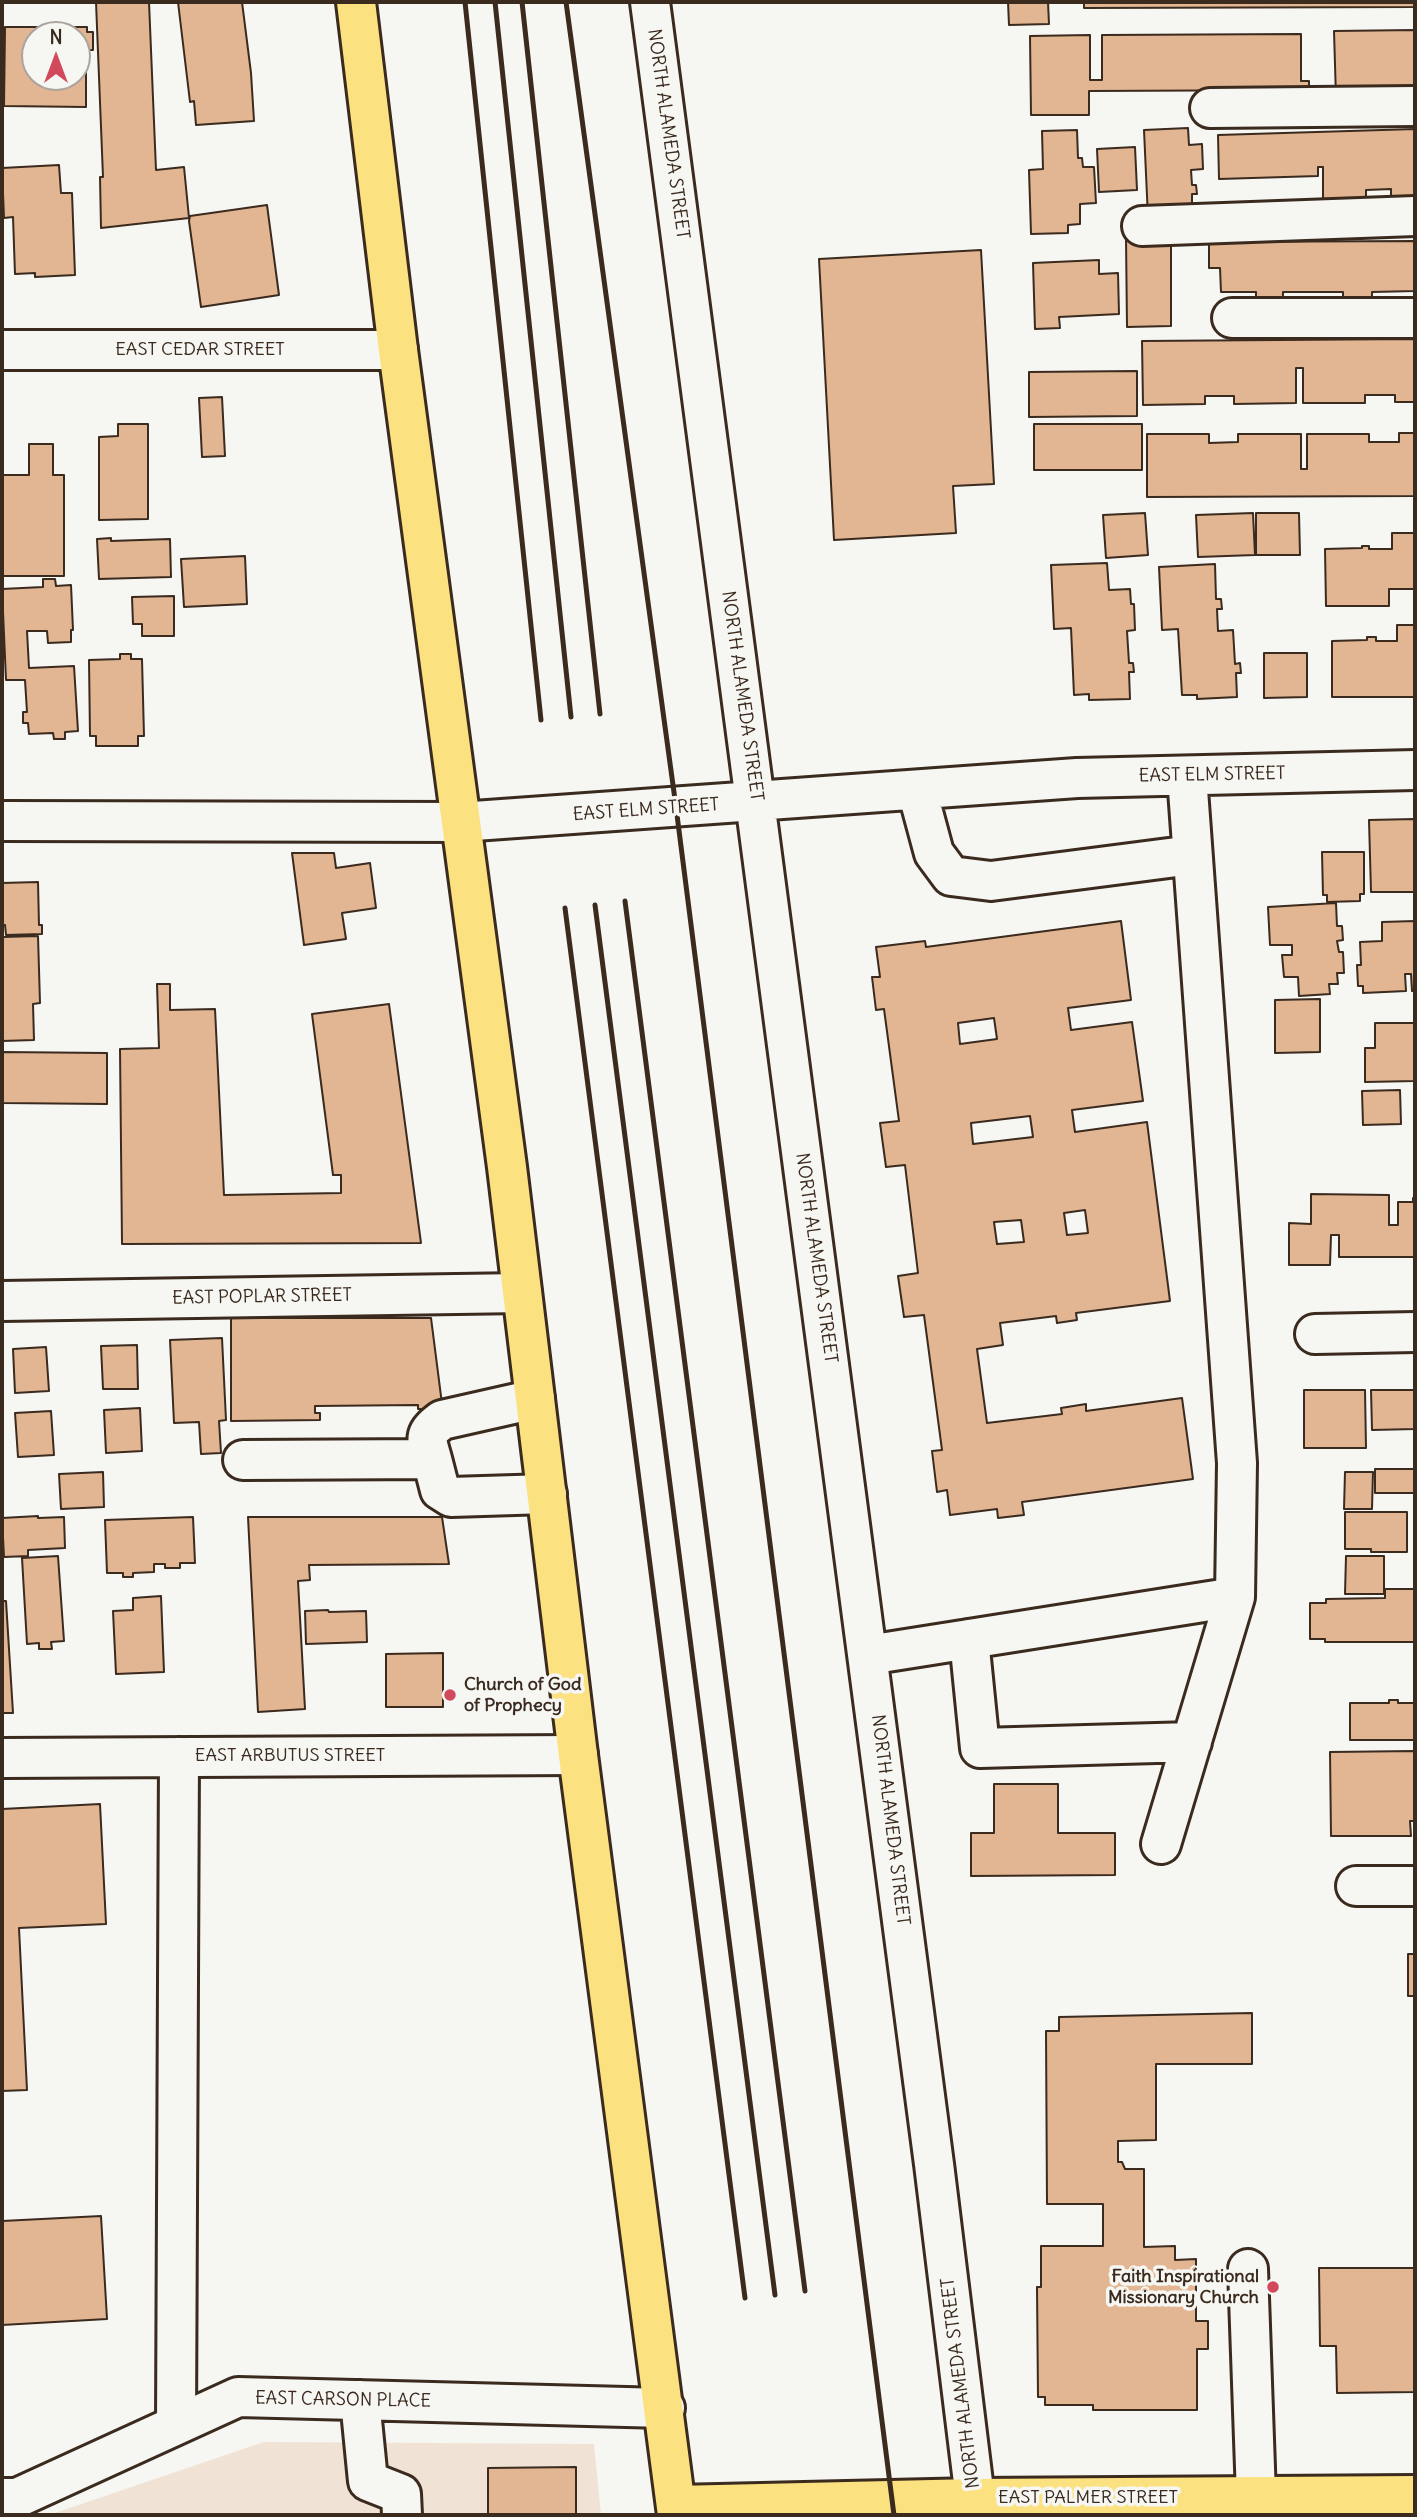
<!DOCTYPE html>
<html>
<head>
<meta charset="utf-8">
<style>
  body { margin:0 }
  #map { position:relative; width:1417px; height:2517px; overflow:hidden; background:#f6f6f2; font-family:Delius,sans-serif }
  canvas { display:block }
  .frame { position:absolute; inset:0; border:4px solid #3b2a1e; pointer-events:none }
  .north { position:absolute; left:21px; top:21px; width:70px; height:70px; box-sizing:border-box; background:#f6f6f2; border:2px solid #aba49d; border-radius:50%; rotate:0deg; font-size:19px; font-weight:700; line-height:28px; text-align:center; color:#3b2a1e }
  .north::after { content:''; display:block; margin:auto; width:24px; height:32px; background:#d1495b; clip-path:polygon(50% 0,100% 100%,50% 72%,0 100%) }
</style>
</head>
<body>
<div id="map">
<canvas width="1417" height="2517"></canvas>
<div class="frame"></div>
<div class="north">N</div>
</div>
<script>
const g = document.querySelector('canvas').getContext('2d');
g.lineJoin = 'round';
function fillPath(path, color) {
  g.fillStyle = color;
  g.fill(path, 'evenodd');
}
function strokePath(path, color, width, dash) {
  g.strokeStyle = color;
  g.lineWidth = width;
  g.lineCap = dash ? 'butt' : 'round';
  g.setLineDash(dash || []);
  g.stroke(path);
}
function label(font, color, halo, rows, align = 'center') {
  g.font = font + ' Delius,sans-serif';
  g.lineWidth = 7;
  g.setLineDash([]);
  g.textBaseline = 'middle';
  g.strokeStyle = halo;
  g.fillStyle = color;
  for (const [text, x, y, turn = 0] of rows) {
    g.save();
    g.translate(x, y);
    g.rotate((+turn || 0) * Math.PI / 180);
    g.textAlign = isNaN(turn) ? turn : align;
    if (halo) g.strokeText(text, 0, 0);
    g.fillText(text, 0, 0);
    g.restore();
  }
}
fillPath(new Path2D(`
  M264,2442L594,2444L601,2515H49Z`), '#f0e3d5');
const building = new Path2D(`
  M96,2H149L156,170L184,167L189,218L101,228L100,177H103Z
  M178,2H242L251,73L254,121L196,125L194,101L190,102Z
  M1008,2H1048L1049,24L1009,25Z
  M1084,2H1415V7L1084,8Z
  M5,27H87V32H93V50H86V107L4,106ZM35,35H77V77H35Z
  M1415,30V89L1336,98L1334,31Z
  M1301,34V81H1309V90L1089,91V115H1031L1030,36L1090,35V80H1102V35Z
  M1188,128L1189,145L1202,144L1203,169L1191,170L1192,185H1196L1197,194H1192V216L1148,218L1144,130Z
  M1415,129V204H1391V189L1366,190V199L1323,201V167H1318V176L1219,179L1218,135Z
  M1077,130L1078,158H1082L1083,167H1094L1096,203L1080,204V224L1068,225V233L1031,234L1029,170L1043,169L1042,131Z
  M1135,147L1137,190L1099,192L1097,149Z
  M59,165L61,193H72L75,275L35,277V273L15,274L13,217L4,218L2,168Z
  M267,205L279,295L201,307L189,221L190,216Z
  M1126,238H1171V326L1127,327Z
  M1415,241V291L1372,292V298H1343V292H1283V299H1256V292H1221L1220,268H1209V242Z
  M981,250L994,484L953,486L956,533L834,540L819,259Z
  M1099,260V274L1118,273L1119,314L1059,317L1060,328L1035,329L1033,263Z
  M1415,339V402H1395V395H1365V403H1303V368H1296V403L1234,404V396H1205V404L1143,405L1142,341Z
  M1137,371V416L1029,417V372Z
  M222,397L225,456L202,457L199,398Z
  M118,424H148V519L99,520V437L118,436Z
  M1034,424H1142V470H1034Z
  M1399,433H1415V496L1147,497V434H1209V443L1238,442V434H1301V469H1307V434H1369V442H1399Z
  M29,444H53V475H64V576H2V475H29Z
  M1145,513L1148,555L1106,558L1103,515Z
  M1253,513L1255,555L1198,557L1196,515Z
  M1256,513H1299L1300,555H1256Z
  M1392,533H1415V589H1389V606H1326L1325,549L1362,548V546H1369V549H1392Z
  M111,538V541L170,539L171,577L99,579L97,539Z
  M245,556L247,604L184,607L181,559Z
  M1107,563L1109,590L1130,589L1131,604H1134L1135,630L1127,631L1129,663H1133L1134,672H1129L1130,699L1089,700V694L1074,695L1071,628L1054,629L1051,565Z
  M1215,564L1216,599H1221L1222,609H1217L1218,631L1233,630L1235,664L1240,663L1241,673H1236L1237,697L1197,699V695H1182L1178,629L1162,630L1159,567Z
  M43,579H55L56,586L71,585L73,630H71V642L48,643L47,631H27L29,668L74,666L78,731L65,732V739H54L53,733L29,734L28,723H23V712H27L25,680H6L2,589L43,587Z
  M174,596V636H142V624H133L132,597Z
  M1397,625H1415V697H1332V641L1367,640V637H1376V641H1397Z
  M1264,653H1307V697L1264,698Z
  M120,654H131V659H142L144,736H138V746H96V736H90L89,660L120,659Z
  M1415,819V892H1371L1369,820Z
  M1322,852H1364V894H1360V901L1327,902V895H1323Z
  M292,853H334L336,868L370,863L376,908L342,913L346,939L304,945Z
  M38,882L39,925H42V934L6,935L5,925H2V883Z
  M1336,903L1337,926H1342L1343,940L1337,941L1339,952H1343L1344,973H1337L1338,984H1329L1330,994L1299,996L1298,977H1284L1282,955H1292V945H1270L1268,907Z
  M1121,921L1131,1000L1068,1008L1071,1030L1132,1022L1143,1101L1072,1110L1075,1132L1147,1122L1170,1301L1076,1313L1077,1320L1057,1323L1056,1316L1000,1323L1003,1345L977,1349L987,1423L1062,1414L1061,1408L1086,1404V1411L1182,1398L1193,1479L1022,1502L1024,1515L998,1518L997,1509L950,1515L947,1490L937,1492L932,1451L942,1450L924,1315L904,1317L898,1276L918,1273L905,1165L886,1167L880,1123L899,1121L884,1009L876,1010L872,977H880L876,947L925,941L926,947ZM994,1018L997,1039L960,1044L958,1023ZM1030,1116L1033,1137L973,1144L971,1123ZM1085,1210L1088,1233L1067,1235L1064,1213ZM1021,1220L1024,1242L997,1244L994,1222Z
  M1415,921V991H1412L1411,974H1405L1406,991L1363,993V986H1358L1357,965H1361L1360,942L1382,941V922Z
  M38,936L40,1003L33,1004L34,1040L2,1041V937Z
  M157,984H170V1010L215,1009L224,1195L341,1193V1175H333L312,1014L389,1004L421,1243L122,1244L120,1049L159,1048Z
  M1320,999V1052L1275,1053V1000Z
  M1375,1023H1415V1081L1365,1082V1048H1375Z
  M2,1052L107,1053V1104L2,1103Z
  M1400,1090L1401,1124L1363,1125L1362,1091Z
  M1311,1194L1389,1195V1225H1398V1202H1413V1198H1415V1257H1339V1235H1331L1330,1265H1289V1223L1311,1224Z
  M231,1318H431L442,1404L437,1409H418V1405L315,1406V1413H320V1420L231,1421Z
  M222,1338L226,1420L219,1421L221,1453L201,1454L199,1422L174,1423L170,1340Z
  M137,1345L138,1389H103L101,1346Z
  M46,1347L49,1391L15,1393L13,1349Z
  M1304,1390H1365L1366,1448H1304Z
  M1371,1390H1415V1429L1372,1430Z
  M140,1408L142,1451L106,1453L104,1410Z
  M51,1411L54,1455L18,1457L15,1413Z
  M1375,1469H1415V1524V1493H1375Z
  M103,1472L104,1507L61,1509L59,1474Z
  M1345,1472H1373L1372,1509H1344Z
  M1345,1512H1407V1552H1371V1549H1345Z
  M38,1516V1518L64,1517L65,1548L28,1550V1556L4,1557L2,1518Z
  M193,1517L195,1563H180V1568H165V1564H154V1572L133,1573V1577H123V1573H107L105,1520Z
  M248,1517H442L449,1564L309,1565L310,1580L298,1581L305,1709L258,1712Z
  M58,1556L64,1641L51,1642L52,1649H39V1643L27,1644L22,1558Z
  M1346,1556H1384V1594H1345Z
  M1385,1589H1415V1642H1325V1639H1310V1603H1326V1599L1385,1598Z
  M161,1596L164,1672L116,1674L113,1611L133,1610V1598Z
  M2,1601H6L13,1713H2Z
  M328,1610L329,1612L366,1611L367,1642L306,1644L305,1611Z
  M443,1653V1707H386V1654Z
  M1389,1700H1398V1703H1414V1740H1350V1703H1389Z
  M1415,1751V1821H1410L1411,1836H1331L1330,1752Z
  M994,1784H1058V1833H1115V1875L971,1876V1833H994Z
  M100,1804L106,1924L19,1928L27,2090L2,2091V1809Z
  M1408,1954H1415V1996H1408Z
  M1252,2013V2064H1156V2140L1118,2141V2162H1122L1125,2169H1144V2247L1175,2246V2260L1196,2259V2321H1208V2349H1197V2410H1093V2405H1045V2397H1038L1037,2287H1041V2246H1103V2204H1047L1046,2031H1059V2017Z
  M101,2216L107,2319L2,2325V2221Z
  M1319,2268H1415V2392L1337,2393L1336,2346H1320Z
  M576,2467V2515H488V2468Z`);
fillPath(building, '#e2b692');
strokePath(building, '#3b2a1e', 2);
const minor = new Path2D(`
  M650,2L934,2164L977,2515
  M1210,108L1415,106
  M1142,226L1415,216
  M1232,318H1415
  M2,350H398
  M917,790L934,853L951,876L991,881L1192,855
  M2,821L460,822L1077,778L1415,770
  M2,1301L522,1293
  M1315,1334L1415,1332
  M432,1459C426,1438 423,1434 442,1420L535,1399
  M243,1460L432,1459L440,1490L451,1497L547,1494
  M969,1639L980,1748L1192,1742
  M868,1655L1235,1597L1237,1463L1187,776
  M2,1758L578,1755
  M1161,1844L1235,1597
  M1356,1886H1415
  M1248,2269L1256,2496
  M360,2400L368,2481L401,2494L402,2515
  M176,2425L179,1757
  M2,2498H17L238,2397L665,2408`);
const major = new Path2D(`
  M356,2L398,350L507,1167L578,1755L677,2515
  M676,2505L975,2498L1415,2495`);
strokePath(minor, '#3b2a1e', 44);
strokePath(major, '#3b2a1e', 44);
strokePath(minor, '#f6f6f2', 38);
strokePath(major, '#fbe180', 38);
strokePath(new Path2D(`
  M465,2L541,720
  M495,2L571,717
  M522,2L600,714
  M566,2L676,807L894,2515
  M625,901L805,2291
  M595,905L775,2295
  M565,908L745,2298`), '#3b2a1e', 5);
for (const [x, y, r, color] of [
  [450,1695,7,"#d1495b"],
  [1273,2287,7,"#d1495b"]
]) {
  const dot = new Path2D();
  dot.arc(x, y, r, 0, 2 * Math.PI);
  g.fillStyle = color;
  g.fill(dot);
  strokePath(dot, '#f6f6f2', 2.5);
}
label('18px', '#3b2a1e', '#f6f6f2', [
  ["NORTH ALAMEDA STREET",668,134,82],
  ["EAST CEDAR STREET",200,350],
  ["NORTH ALAMEDA STREET",742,696,82],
  ["EAST ELM STREET",1212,775,-1],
  ["EAST ELM STREET",646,810,-4],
  ["NORTH ALAMEDA STREET",816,1258,82],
  ["EAST POPLAR STREET",262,1297,-1],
  ["EAST ARBUTUS STREET",290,1756],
  ["NORTH ALAMEDA STREET",890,1820,83],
  ["NORTH ALAMEDA STREET",961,2383,-97],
  ["EAST CARSON PLACE",343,2400,1],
  ["EAST PALMER STREET",1088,2498]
]);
label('bold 18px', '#3b2a1e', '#f6f6f2', [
  ["Church of God",464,1685],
  ["of Prophecy",464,1706],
  ["Faith Inspirational",1259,2277,"right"],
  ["Missionary Church",1259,2298,"right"]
], 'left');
</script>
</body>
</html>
